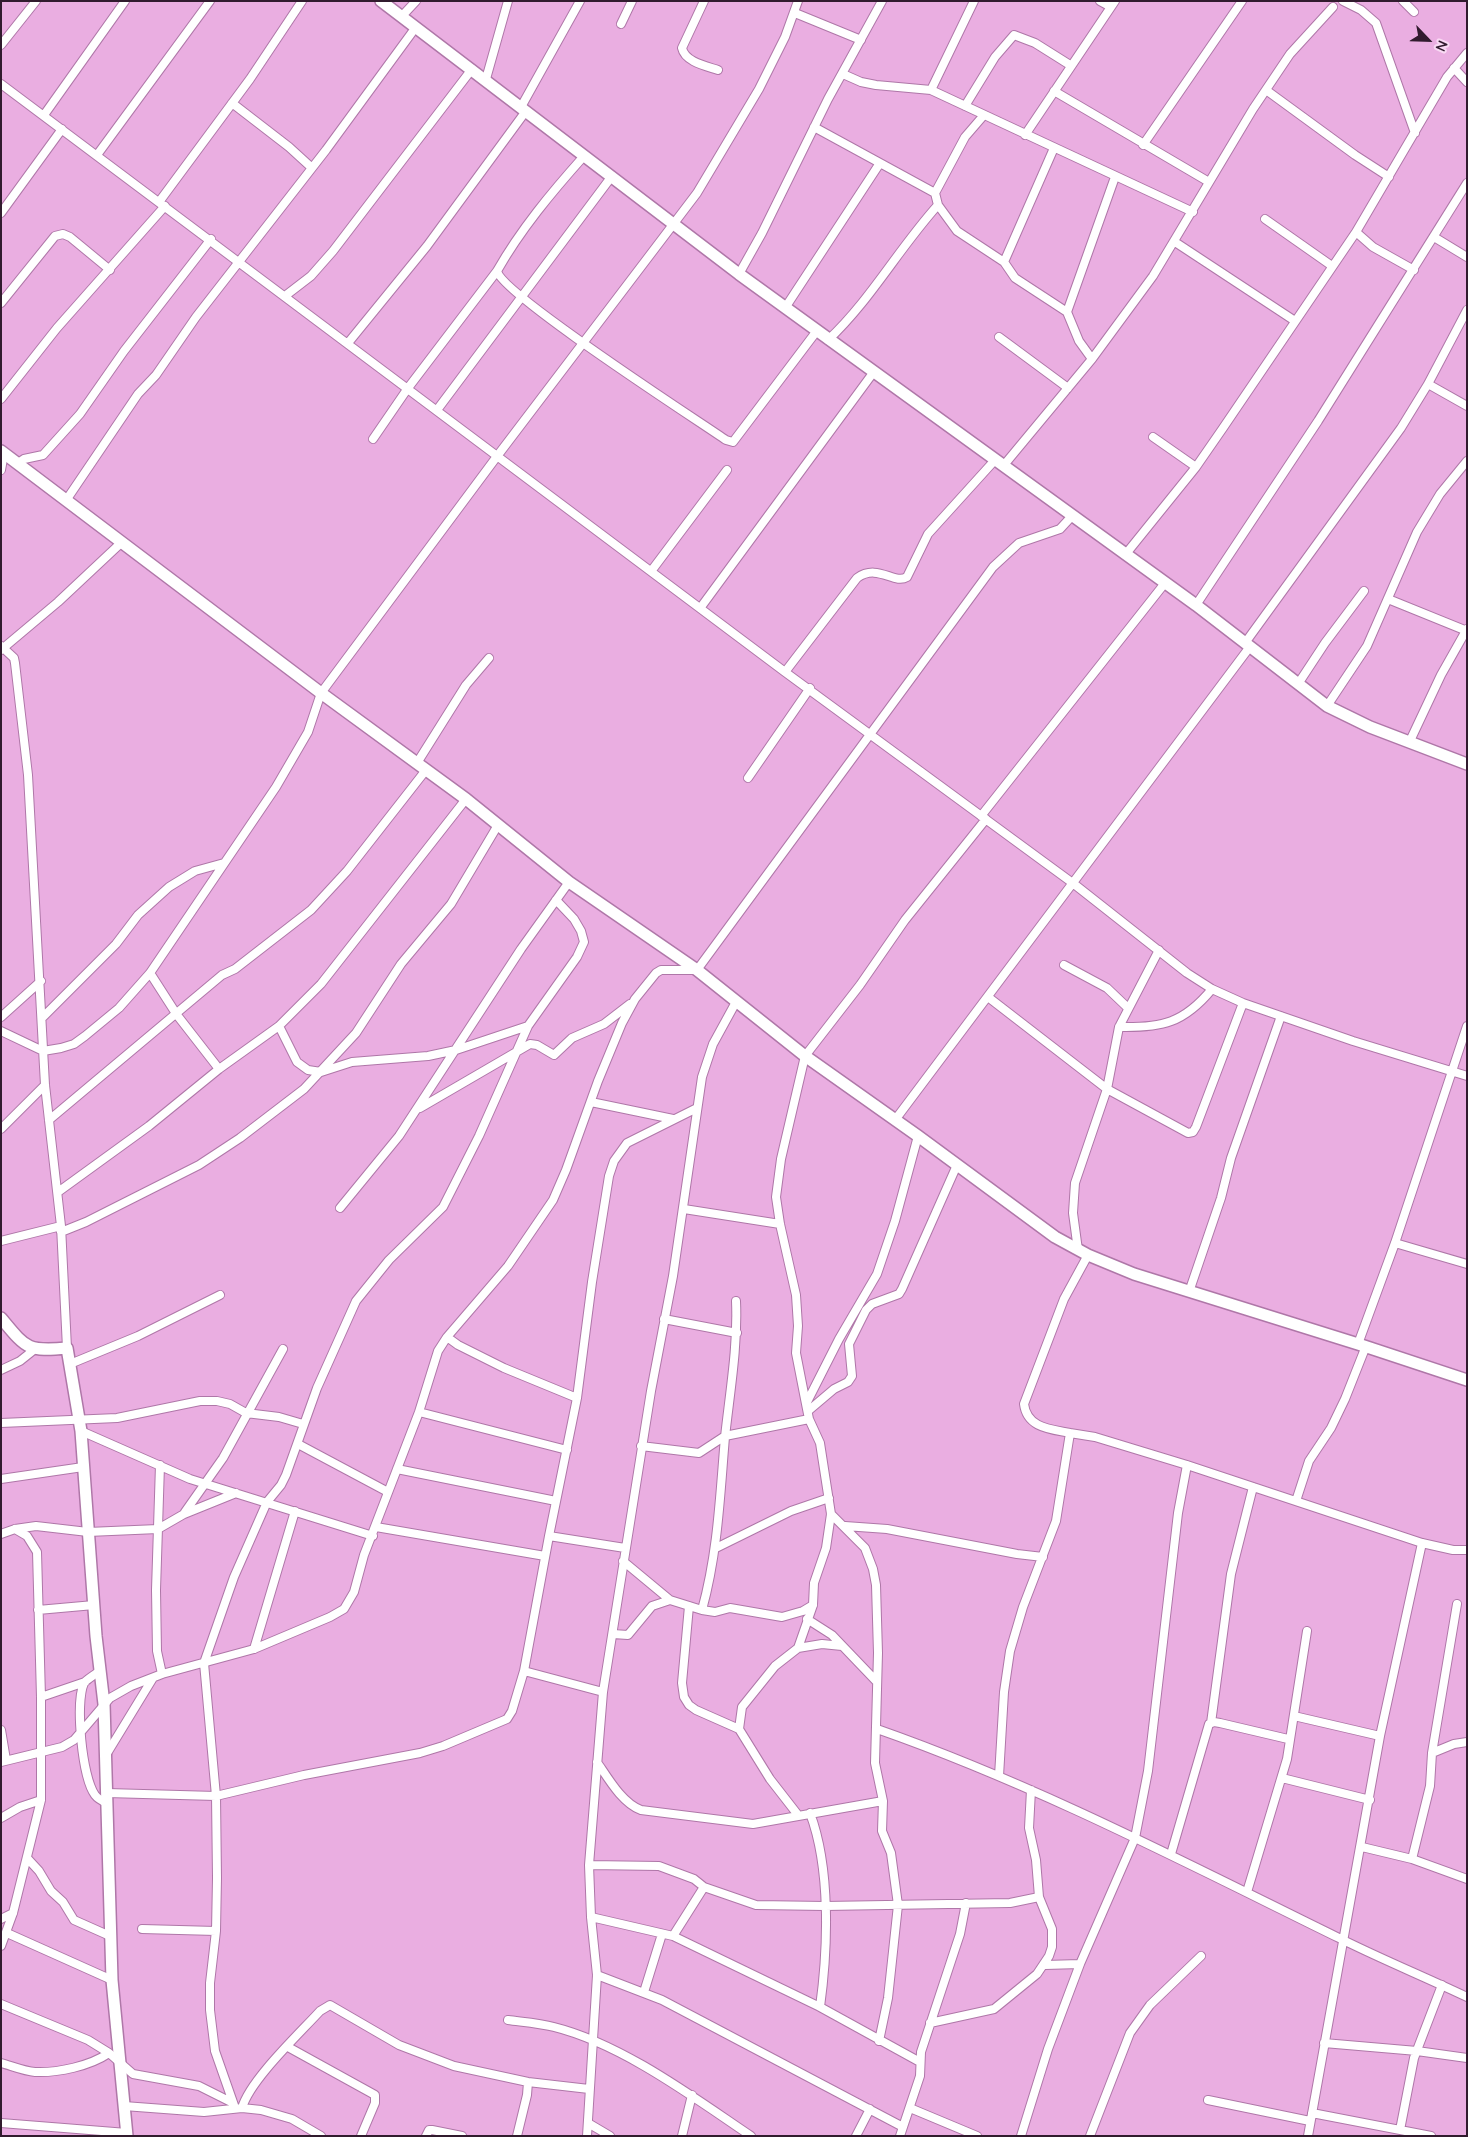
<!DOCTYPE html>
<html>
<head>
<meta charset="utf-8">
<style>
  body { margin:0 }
  #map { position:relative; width:1468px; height:2137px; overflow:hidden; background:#eaaee1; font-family:Quicksand,sans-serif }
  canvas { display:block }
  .frame { position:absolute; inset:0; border:2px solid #311b2e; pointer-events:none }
  .north { position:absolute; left:1403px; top:15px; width:50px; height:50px; -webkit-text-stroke:4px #f9daf4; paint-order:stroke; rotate:114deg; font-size:14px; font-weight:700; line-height:20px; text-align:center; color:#311b2e }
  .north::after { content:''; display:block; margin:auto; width:18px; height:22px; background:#311b2e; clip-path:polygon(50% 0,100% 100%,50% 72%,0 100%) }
</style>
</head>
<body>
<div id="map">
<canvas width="1468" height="2137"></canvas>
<div class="frame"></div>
<div class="north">N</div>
</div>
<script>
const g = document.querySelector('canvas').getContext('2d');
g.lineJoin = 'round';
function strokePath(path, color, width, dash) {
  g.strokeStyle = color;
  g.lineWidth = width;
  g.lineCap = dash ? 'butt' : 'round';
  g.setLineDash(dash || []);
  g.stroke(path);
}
const street = new Path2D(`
  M704,1L682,48C685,62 706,66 718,70
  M1100,1L1111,7
  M1343,1L1361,10L1376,23L1415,133
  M1403,1L1414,12
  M795,13L861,40
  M402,16L416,1
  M621,24L632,1
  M1,45L36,1
  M1454,68L1467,82
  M843,74L861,82L876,85L931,90L1193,212
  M486,79L508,1
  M1,84L785,672L1074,884L1187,973L1212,989L1243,1003L1353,1041L1467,1076
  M931,90L974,1
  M1266,90L1355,155L1389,177
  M1054,91L1209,182
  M232,103L289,147L312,168
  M965,106L995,57L1014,35L1035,43L1070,65
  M521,107L580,1
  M44,115L125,1
  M814,127L935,193L938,205L957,231L1004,262L1015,278L1067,312
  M1025,135L1115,1
  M1143,145L1242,1
  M97,155L210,1
  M584,156C551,193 521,229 497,271C502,294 694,418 726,440L733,442L816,332
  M935,193L965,137L984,115
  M159,202L250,79L302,1
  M1,213L62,129
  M1265,219L1332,266
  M1356,232L1373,247L1414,270
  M1434,237L1467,257
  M1175,242L1295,321
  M1004,262L1054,148
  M739,274L762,233L828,99L882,1
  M285,296L311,276L333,251L472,69
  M1,303L55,236L63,234L70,237L110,270
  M785,308L880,163
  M999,337L1068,388
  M828,340C870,301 899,248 938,205
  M348,343L427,246L526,111
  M1092,359L1079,341L1067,312L1115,177
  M1428,384L1467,406
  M1,399L57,328L165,206
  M437,410L612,176
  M1153,437L1196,467
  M373,439L408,388L497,271
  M18,463L24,459L43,455L80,414L124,351L211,239
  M1004,465L1092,359L1153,276L1253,109L1290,54L1333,7
  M1,470L4,453
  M67,499L138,394L156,375L196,317L326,150L416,27
  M1125,555L1196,467L1223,428L1356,232L1447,77L1467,53
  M652,570L727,470
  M1388,599L1467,631
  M1196,605L1318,421L1467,183
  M701,607L873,373
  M1245,643L1401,428L1428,384L1467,310
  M1,646L14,658L15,663L28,775L45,1085L61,1226L67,1348
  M1,650L58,602L122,542
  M785,672L857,578C878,563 894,585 907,577L928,534L995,460
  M1298,684L1325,643L1364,591
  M1327,706L1367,646L1417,532L1440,494L1467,461
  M1409,743L1441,675L1467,629
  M417,763L466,685L489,658
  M748,778L810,688
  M981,816L1165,583
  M1064,965L1107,988L1128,1008
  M150,973L177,1015L219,1069
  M988,997L1107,1089L1188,1133L1193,1132L1196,1127L1243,1003
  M1,1017L41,981
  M43,1017L116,944L138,915L169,887L195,871L224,863
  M279,1026L297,1062L308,1070L321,1072L352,1062L428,1056L456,1050L528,1026L577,957L584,942L581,931L574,919L556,900
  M1119,1027C1162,1028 1184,1023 1212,989
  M1,1031L43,1051L61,1048L74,1044L85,1036L119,1008L150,973L276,787L308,732L321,693L498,455L697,193L759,89L785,37L798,1
  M591,1102L673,1119
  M420,1108L530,1044L537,1045L554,1055L572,1038L604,1024L630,1004
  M49,1120L222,975L235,969L311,910L347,871L426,770
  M895,1120L1249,648
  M1,1129L45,1085
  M58,1192L149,1126L219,1069L279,1026L321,984L466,799
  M340,1208L399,1136L521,949L569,882
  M684,1209L780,1224
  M61,1232L86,1222L199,1165L240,1138L304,1089L356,1033L401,964L451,904L498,825
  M1,1241L61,1226
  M1395,1243L1467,1264
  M1078,1250L1073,1213L1075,1183L1107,1089L1119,1027L1159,950
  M1189,1292L1221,1198L1231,1158L1281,1016
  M664,1319L737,1333
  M447,1337L458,1345L504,1368L577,1398
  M1358,1344L1395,1243L1467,1026
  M70,1364L138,1336L220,1295
  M1,1370L20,1361L35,1349
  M806,1404L796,1353L798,1326L796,1295L780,1224L776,1197L781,1159L805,1056L860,985L905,920L986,819
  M808,1411L834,1389L848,1382L852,1376L849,1344L866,1310L872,1304L899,1294L902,1289L957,1165
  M419,1412L567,1450
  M1,1423L117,1418L200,1401H217L230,1404L246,1413L279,1417L303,1424
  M81,1431L190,1479L373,1536
  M1070,1433C1050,1429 1027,1428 1024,1404L1064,1299L1088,1255
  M298,1444L388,1492
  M641,1446L699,1453L725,1436L809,1419
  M160,1465L156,1590L157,1651L162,1674
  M397,1469L556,1501
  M1,1479L83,1467
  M1296,1501L1309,1461L1331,1428L1345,1399L1366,1346
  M185,1512L223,1458L283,1349
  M831,1514L865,1548L873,1569L876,1585L878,1653L875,1763L883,1801L882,1831L891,1853L898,1905L888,1998L879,2041
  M845,1526L887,1529L1017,1554L1043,1557
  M376,1527L545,1556
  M1,1534L15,1529L36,1526L88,1532L158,1529L184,1514L236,1493
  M549,1536L625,1548
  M716,1548L791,1511L829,1498
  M623,1561L670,1600L702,1610L715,1612L730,1608L782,1617L803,1611L813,1605
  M689,1606L682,1683L684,1697L689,1705L696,1710L739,1729L770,1779L798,1815
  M38,1610L94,1605
  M702,1610C718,1552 720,1495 725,1437C730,1391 738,1346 736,1301
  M807,1619L832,1635L877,1682
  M613,1634L628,1635L652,1606L670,1600
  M798,1648L813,1605L814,1583L826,1548L831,1514L820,1443L809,1419L806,1404L839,1339L877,1274L895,1221L918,1136
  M254,1649L295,1511
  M99,1671C95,1675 87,1679 84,1683C75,1703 82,1777 95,1795C98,1799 102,1801 107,1803
  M524,1671L603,1692
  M41,1697L85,1682
  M1294,1716L1380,1736
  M1211,1723L1231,1574L1253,1487
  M739,1729L742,1707L775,1666L798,1648L822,1644L842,1646
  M877,1729C1037,1785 1188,1864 1339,1938C1381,1959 1425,1977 1467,1997
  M1,1730L6,1760
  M1432,1753L1457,1604
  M106,1755L153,1678
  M1,1762L62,1747L74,1740L110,1698L131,1686L162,1674L254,1649L330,1617L344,1609L354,1592L364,1555L419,1412L438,1351L447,1337L508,1266L553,1200L566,1170L598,1081L622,1023L635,999L656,973L661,970H697L993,567L1019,543L1060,529L1072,516
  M597,1762C608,1778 622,1803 641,1810L753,1824L883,1801
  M999,1776L1004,1692L1010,1651L1023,1607L1056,1521L1070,1433L1095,1437L1187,1465L1422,1543L1453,1550H1467
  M1282,1778L1370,1800
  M107,1793L216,1796L304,1775L420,1753L443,1746L507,1719L512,1711L524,1671L549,1536L577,1398L592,1282L609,1176L614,1161L627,1143L697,1108
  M810,1813C831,1869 828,1949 820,2007
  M1,1818L20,1807L41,1800
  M1362,1847L1412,1859L1467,1879
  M1171,1854L1209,1724L1214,1722L1220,1723L1288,1739
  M27,1858L39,1871L51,1891L63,1902L74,1920L110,1936
  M1412,1859L1430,1786L1432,1753L1454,1744L1467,1742
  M589,1865L659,1866L694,1879L704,1887L756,1905L825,1906L1010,1903L1039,1897
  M1247,1892L1287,1759L1307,1631
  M591,1917L673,1936L820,2007L920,2062
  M1,1919L13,1913
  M142,1929L216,1931
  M7,1933L112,1980
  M673,1936L704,1887
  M1,1946L13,1913L41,1800V1697L37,1552L27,1536L15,1529
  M1045,1965L1080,1964
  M597,1975L662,2000L903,2127
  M644,1992L662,1934
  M1,2004L88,2040L109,2053L133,2074L199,2086L233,2103
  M508,2020C523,2022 539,2023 554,2027C622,2044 693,2097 751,2136
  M930,2023L994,2009L1037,1974L1049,1956L1052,1947V1929L1039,1897L1036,1860L1029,1828L1031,1790
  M1324,2043L1417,2051L1467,2058
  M288,2047L375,2095V2103L361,2136
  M1,2063C12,2066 24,2071 35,2072C58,2073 90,2066 109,2053
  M1208,2100L1310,2121
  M124,2106L204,2112L242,2108L261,2110L292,2119L321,2136
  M235,2108L215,2051L210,2010V1983L216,1931L217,1878L216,1796L204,1663L234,1577L267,1502L281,1485L286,1475L317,1388L356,1301L389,1260L443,1207L479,1136L528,1026
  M242,2108C250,2080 299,2034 320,2011L330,2005L399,2045L454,2066L528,2082L589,2089
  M910,2108L977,2136
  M1312,2113L1431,2136
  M1,2123L127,2133
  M588,2123L610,2136
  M1400,2130L1414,2058L1442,1985
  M426,2136L429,2130H432L462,2136
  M517,2136L527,2095L528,2082
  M587,2136L597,1975L591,1917L589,1865L603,1692L651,1391L673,1276L702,1077L713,1044L736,1002
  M682,2136L692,2095
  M856,2136L870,2109
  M900,2136L920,2076L921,2052L960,1934L966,1903
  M1021,2136L1048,2049L1080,1964L1135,1838L1148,1771L1178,1513L1187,1465
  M1090,2136L1130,2033L1150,2005L1201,1956
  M1308,2136L1380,1736L1422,1543`);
const secondary = new Path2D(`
  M381,1L739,274L1196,605L1327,706L1370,727L1467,764
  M1,451L321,693L466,799L569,882L697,970L805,1056L918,1136L1055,1237L1088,1255L1134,1274L1358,1344L1467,1380
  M1,1318C26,1348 27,1352 67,1348L81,1431L96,1636L104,1704L112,1980L127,2136`);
strokePath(street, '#af77a8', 10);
strokePath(secondary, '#af77a8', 14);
strokePath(street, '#fff', 8);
strokePath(secondary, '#fff', 11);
</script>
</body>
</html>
